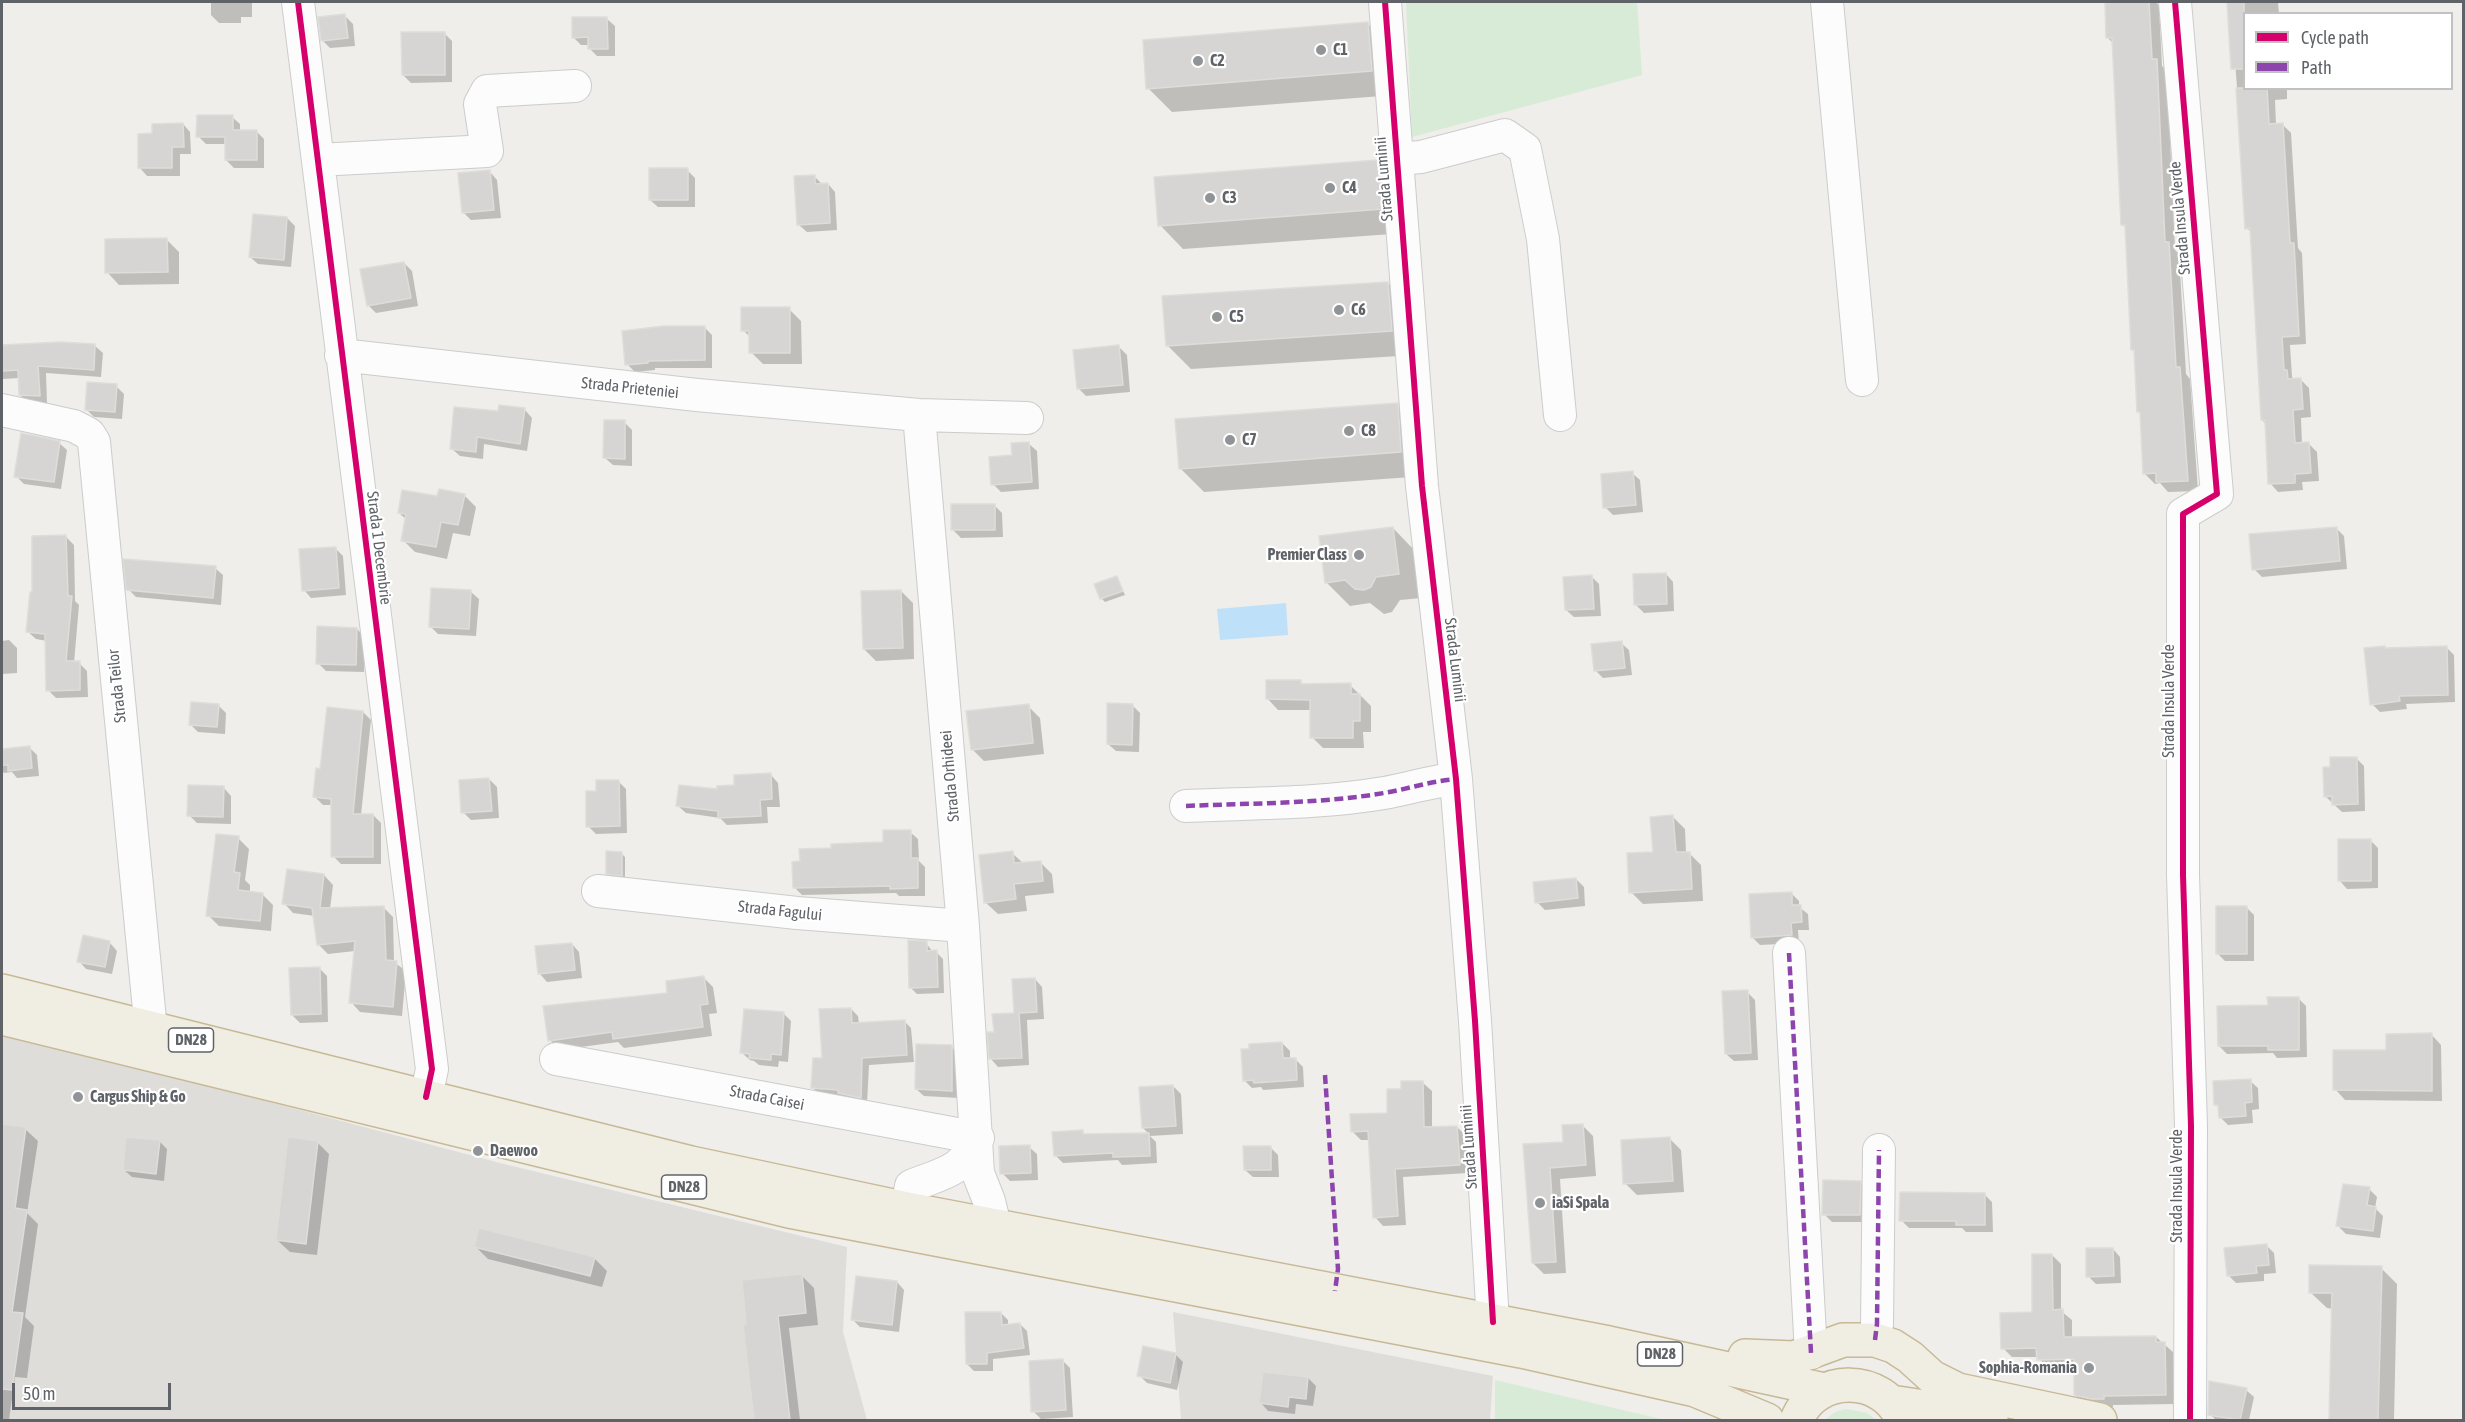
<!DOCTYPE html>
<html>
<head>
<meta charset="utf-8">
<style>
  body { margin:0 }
  #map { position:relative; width:2465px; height:1422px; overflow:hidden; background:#efeeea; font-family:"Asap Condensed",sans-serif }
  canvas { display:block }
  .frame { position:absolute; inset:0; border:3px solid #5f6368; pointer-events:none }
  .legend { position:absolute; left:2243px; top:12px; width:210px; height:78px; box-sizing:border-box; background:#fff; border:2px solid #bfc1c3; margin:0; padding:8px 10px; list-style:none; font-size:18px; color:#5f6368 }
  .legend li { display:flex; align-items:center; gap:12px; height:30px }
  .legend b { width:30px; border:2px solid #bfc1c3 }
  .scale { position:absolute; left:12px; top:1383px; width:159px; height:27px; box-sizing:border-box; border:3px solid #5f6368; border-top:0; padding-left:8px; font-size:18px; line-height:21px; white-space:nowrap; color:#5f6368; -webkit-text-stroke:4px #fff; paint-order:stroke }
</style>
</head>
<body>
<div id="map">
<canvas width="2465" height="1422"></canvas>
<div class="frame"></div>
<ul class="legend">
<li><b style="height:8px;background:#d6006c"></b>Cycle path</li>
<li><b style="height:8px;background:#8e44ad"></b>Path</li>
</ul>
<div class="scale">50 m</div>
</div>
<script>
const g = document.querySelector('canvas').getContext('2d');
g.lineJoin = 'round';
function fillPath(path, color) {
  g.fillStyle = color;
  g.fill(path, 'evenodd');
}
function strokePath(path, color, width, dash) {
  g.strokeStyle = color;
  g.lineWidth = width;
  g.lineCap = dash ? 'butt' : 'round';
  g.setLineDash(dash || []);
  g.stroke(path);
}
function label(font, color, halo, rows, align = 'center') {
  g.font = font + ' "Asap Condensed",sans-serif';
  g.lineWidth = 4.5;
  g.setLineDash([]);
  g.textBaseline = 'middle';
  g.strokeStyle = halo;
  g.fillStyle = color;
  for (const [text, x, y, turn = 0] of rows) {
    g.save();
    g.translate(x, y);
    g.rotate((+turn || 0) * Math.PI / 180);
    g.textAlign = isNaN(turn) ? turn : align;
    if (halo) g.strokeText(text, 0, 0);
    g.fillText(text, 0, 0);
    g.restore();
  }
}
fillPath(new Path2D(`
  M2,1031L500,1163L847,1247L843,1332L867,1420H2Z
  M1173,1312L1493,1376L1490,1420H1181Z`), '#dfddda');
fillPath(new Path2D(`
  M1406,2H1637L1642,75L1412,137Z
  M1495,1380L1665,1420H1495Z
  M1846,1409L1867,1413L1876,1420H1825L1835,1412Z`), '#d8ebd6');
fillPath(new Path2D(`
  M1286,603L1288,635L1220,640L1217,609Z`), '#bfe0f9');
fillPath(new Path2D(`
  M211,2H252V17H241V23H219L211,15Z
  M2106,2H2156L2159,6L2162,66L2167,71L2175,250L2179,254L2186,374L2190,379L2198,491L2168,492L2160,483L2155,484L2144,473L2136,353L2132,349L2126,228L2122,224L2113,43L2108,38Z
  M2228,2H2278L2279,14H2244V88H2287V99L2275,100L2276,125H2283L2291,133L2298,248L2302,253L2306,344L2290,345L2292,377L2295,380H2301L2309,388L2311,417L2301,418L2302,444H2309L2317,452L2319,481L2302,482L2303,490L2278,492L2270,483L2266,424L2262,420L2252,233L2247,228L2234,46L2231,43Z
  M345,16L353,24L355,46L330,48L322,40Z
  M607,19L615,26V56H597L589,48V45H581L573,37Z
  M1368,24L1392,47L1395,95L1172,112L1148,88Z
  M444,33L452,41V82L411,83L403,75Z
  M232,117L240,124V131H256L264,139V168H234L226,160V144H206L198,136Z
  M183,124L190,132L191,154H180V176H147L140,168L153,135Z
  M1378,162L1401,186L1406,233L1183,249L1160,225Z
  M687,170L695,178V207H658L650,200Z
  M490,172L497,180L501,218L471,220L464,213Z
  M814,176L823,185L828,184L835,192L837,230L807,232L799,225Z
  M287,218L295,226L291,267L258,264L250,257Z
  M167,240L179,252V284L119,285L107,272Z
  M404,263L412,271L418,306L376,313L369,306Z
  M1388,283L1412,307L1415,355L1191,369L1167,345Z
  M789,309L801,321L802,364H763L751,352V338L743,330Z
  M704,327L712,335V368H655V370L635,372L627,364Z
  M60,343L95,346L103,353L101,377L46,373L47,404H36L28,403L20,395V378L2,379V346Z
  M1119,347L1127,355L1130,392L1086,396L1078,388Z
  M116,386L124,394L122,419L94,417L86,409Z
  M1397,405L1421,428L1425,476L1204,492L1180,468Z
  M525,410L532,418L527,451L484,444L483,459L460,456L452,449L499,412Z
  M624,422L632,430V466L613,465L605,458Z
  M59,443L67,450L61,489L24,484L16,476Z
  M1029,444L1037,451L1039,489L1001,492L993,484L1014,456Z
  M1632,473L1640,480L1643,512L1613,515L1605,507Z
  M464,495L476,507L470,536L453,533L447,559L415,552L403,540L407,520L399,513L439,498Z
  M994,505L1002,513L1003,537L961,538L953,530Z
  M1393,528L1416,552L1422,598L1400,600L1392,612L1384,614L1370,603L1350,606L1326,582Z
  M2336,528L2344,536L2347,569L2262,577L2254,569Z
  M66,537L74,545L75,601L79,605L74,663H79L87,671L88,697L56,698L48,690L47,641L36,639L28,632Z
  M335,548L343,556L346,595L311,598L304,590Z
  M215,568L223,575L221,605L136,597L128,589Z
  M1666,574L1673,582L1674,611L1644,613L1636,605Z
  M1591,576L1599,584L1601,616L1574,617L1566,610Z
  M1117,578L1125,595L1105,602L1101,598Z
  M901,591L913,603L914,659L876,661L864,649Z
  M471,592L479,599L476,636L438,634L430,626Z
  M357,629L365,637L364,672L326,671L318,663Z
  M9,640L17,648V673L2,674V641Z
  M1621,643L1629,650L1632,675L1603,678L1595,670Z
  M2385,647L2387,649L2446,647L2454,655L2455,702L2406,704L2407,709L2380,712L2372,704Z
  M1300,682L1303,685H1350L1371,706V732H1363L1364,748H1323L1312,737V710H1278L1267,698Z
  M218,705L226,713L225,734L198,732L191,725Z
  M1132,705L1140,713L1139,752L1116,751L1108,744Z
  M1028,706L1040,718L1044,754L984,761L972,749Z
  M363,712L371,720L361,815H373L381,823V864H341L333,856V805H323L315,797L321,770Z
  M29,747L37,755L39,776L17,778L12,772L4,773L2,771V750Z
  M2356,758L2364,766L2365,811L2342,812L2325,796L2332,768Z
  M771,775L778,783L780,807H767L768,823L727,825L720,818L686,813L678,806Z
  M489,779L497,787L499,818L471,820L463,812Z
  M618,781L626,789L627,833L596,834L588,826L598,792Z
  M224,788L231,796V824L197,823L189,815Z
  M1673,817L1685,829L1686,853H1689L1701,865L1703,901L1643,904L1631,892Z
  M910,832L918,839L919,861L925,867V896H899L896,893L802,895L794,887L801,863L832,849L885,844Z
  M238,838L249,849L245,880L250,885V893L262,894L273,905L271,931L219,926L208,915Z
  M2370,840L2378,848V888L2347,889L2340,881Z
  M1012,853L1024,864L1040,862L1052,874L1054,893L1025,896L1027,911L998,914L985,902Z
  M622,854L625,857V878L611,877L607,873Z
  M324,875L333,885L330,909L383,907L393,917L394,962L406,971L402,1016L360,1012L351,1002L355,951L328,954L319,945L315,916L293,913L284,903Z
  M1576,879L1584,887L1585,906L1545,910L1537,902Z
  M1791,893L1799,901V907L1808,914L1809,930H1798L1799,943L1760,945L1752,937Z
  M2246,907L2254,915V961H2225L2218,954Z
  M110,943L117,951L112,974L86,969L79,961Z
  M926,943L933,952H936L943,959L944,993L917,994L910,987Z
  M572,944L579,952L582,978L547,982L540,974Z
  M319,968L327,976L328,1022L300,1023L292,1015Z
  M704,978L713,987L717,1013L709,1014L712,1036L624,1048L618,1042L559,1050L550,1040L669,994Z
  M1035,979L1042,987L1044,1019L1027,1020L1029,1065L998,1067L991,1059L995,1033L1015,1014Z
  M1747,992L1755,1000L1758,1060L1734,1061L1726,1054Z
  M2298,998L2306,1006L2307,1057L2277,1058L2273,1053L2227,1054L2219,1046L2269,1007Z
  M851,1009L858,1016L859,1024L904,1021L911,1028L914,1062L869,1065L867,1104L847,1100L843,1096L820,1095L813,1088Z
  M783,1013L791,1021L788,1062L779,1061L778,1067L759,1065L754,1061L750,1060L742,1053Z
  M2431,1034L2441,1045L2442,1101L2345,1100L2335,1089L2387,1051Z
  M1282,1043L1290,1051V1060L1295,1059L1303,1067L1304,1087L1263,1090L1261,1087L1252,1088L1244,1080Z
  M952,1047L959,1055V1098L924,1096L916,1089Z
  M2250,1081L2258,1088L2259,1109L2252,1110L2253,1123L2228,1125L2220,1117V1108L2216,1105Z
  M1423,1083L1432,1091V1129L1457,1127L1466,1136L1468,1173L1403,1177L1406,1225L1383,1226L1375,1217L1370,1140H1361L1352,1131L1388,1114L1403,1090Z
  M1173,1086L1181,1094L1183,1134L1150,1136L1156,1142L1157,1163L1122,1165L1118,1160L1063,1163L1055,1155L1082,1132L1086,1135H1150L1143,1128Z
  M2,1125L25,1129L38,1141L27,1213L38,1224L25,1317L34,1326L27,1378L15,1377L9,1420H2Z
  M1582,1125L1593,1136L1596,1176L1560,1179L1566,1273L1544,1274L1533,1263L1525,1145L1565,1144Z
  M1669,1138L1681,1150L1684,1192L1637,1195L1625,1183Z
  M159,1141L167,1149L164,1181L132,1177L124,1170Z
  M317,1142L329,1154L317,1255L290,1252L277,1240Z
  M1029,1147L1037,1154L1038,1180L1010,1181L1002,1173Z
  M1270,1147L1278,1155L1279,1177H1253L1245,1170Z
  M1860,1182L1868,1190L1867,1222H1832L1824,1214Z
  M2369,1189L2377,1197L2375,1208L2383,1216L2380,1238L2346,1234L2338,1226Z
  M1985,1195L1992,1202L1993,1232H1966L1962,1228H1909L1901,1220Z
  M2266,1245L2274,1253L2276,1273L2264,1274V1281L2236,1283L2228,1275Z
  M476,1247L594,1258L607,1271L602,1287L488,1259Z
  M2113,1249L2120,1257L2121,1283L2096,1284L2088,1276Z
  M2052,1255L2061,1264V1311L2072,1320V1338L2156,1337L2173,1352L2174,1404L2113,1405V1407L2085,1404L2075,1395L2076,1368H2047L2038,1357H2012L2003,1348L2034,1314Z
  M2381,1268L2397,1284L2394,1420H2331L2333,1309L2327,1308L2310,1292Z
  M802,1276L814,1288L818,1325L789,1328L800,1420H756L745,1326Z
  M897,1282L904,1290L899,1332L860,1327L853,1320Z
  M1001,1313L1008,1320V1326L1020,1324L1027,1331L1030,1355L993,1359V1371H974L967,1364Z
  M1175,1354L1183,1362L1177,1390L1147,1383L1139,1375Z
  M1062,1360L1070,1368L1073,1417L1041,1419L1033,1411Z
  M1308,1378L1316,1386L1313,1406L1296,1404L1295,1414L1268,1411L1261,1403Z
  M2246,1390L2254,1397L2249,1420H2216L2210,1414Z`), '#0003');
const building = new Path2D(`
  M2116,2H2149L2152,59H2157L2165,242H2169L2176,367H2180L2188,481L2156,482V473L2143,474L2140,412H2137L2134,350H2131L2125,225H2121L2112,38H2106L2105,3Z
  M2227,2H2244V69H2231Z
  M345,14L348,38L321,41L318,17Z
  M572,17H607L608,49H588V37L572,38Z
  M1368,22L1372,71L1146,89L1143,40Z
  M401,32H445V75H402Z
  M2236,88H2267L2269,124L2283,123L2290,243H2294L2299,336L2282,337L2284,370H2287L2288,379L2301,378L2303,409L2293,410L2295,443L2309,442L2311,473L2295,474V483L2268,484L2265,420H2261L2250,228L2245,229Z
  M197,115H233V130H257V160H225V137H196Z
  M183,123L184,147H172V168H138V134L152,133V124Z
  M1378,160L1383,209L1158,226L1154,177Z
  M649,168H688V200H649Z
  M490,170L494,210L462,213L458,173Z
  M815,175V184L828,183L830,223L797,225L794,176Z
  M253,214L287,217L284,260L249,257Z
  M167,238L168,272L105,273V239Z
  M404,262L411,298L367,306L360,269Z
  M1388,282L1392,331L1166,346L1162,296Z
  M741,307H790V353H749V331H741Z
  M664,326H705V360L648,361V363L625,365L622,331Z
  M60,342L95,344L94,370L38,366L40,396L19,395L18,370L2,371V345Z
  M1119,345L1123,385L1077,389L1073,350Z
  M87,382L117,384L115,412L85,410Z
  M1398,403L1401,452L1179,469L1175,419Z
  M499,405L525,408L520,444L477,437L476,452L450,449L454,407L498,411Z
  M604,420H625V459L603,458Z
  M21,433L60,441L54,482L14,477Z
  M1029,442L1032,482L991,485L989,457L1012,455L1011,443Z
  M1633,471L1636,505L1603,508L1601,474Z
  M439,489L465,494L458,525L441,522L436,547L401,541L406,514L398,513L402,490L437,496Z
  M951,504H995V530H951Z
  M1393,527L1399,574L1376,577L1371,587L1364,590L1355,589L1345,580L1325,583L1319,536Z
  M2337,527L2340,561L2252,570L2249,534Z
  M66,535L68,596H72L66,661H80V690L46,691L45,634L26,632L30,592H32V536Z
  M336,547L339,588L302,591L299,549Z
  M123,559L216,566L213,598L126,590Z
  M1666,573L1667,604L1634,605L1633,574Z
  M1592,575L1594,609L1565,610L1563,577Z
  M1117,576L1123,591L1100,599L1094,584Z
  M431,588L471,590L469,629L429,627Z
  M901,590L903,648L863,649L861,591Z
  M317,626L357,628L356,665L316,664Z
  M1622,641L1625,668L1594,671L1591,644Z
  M2385,646V648L2447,646L2448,695L2399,696L2400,701L2370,705L2364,648Z
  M1266,680H1301V684L1351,683V694H1360V721H1353V738H1310V700L1266,699Z
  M191,702L219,704L217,727L189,725Z
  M1107,703L1133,704L1132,745L1107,744Z
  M1029,704L1033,743L971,750L966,711Z
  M327,707L363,711L353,814H373V857H331V799L313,797L316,768L320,769Z
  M30,746L32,768L8,771V765H2V749Z
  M2330,757H2357L2358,804L2332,805V796L2324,797L2323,767H2330Z
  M771,773L772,799L760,800L761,816L718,818V811L676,806L679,785L717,789V786L734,785V775Z
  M489,778L492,811L461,813L459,780Z
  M596,780H619L620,826L586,827V791H596Z
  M188,785L224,786L223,817L187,816Z
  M1673,815L1676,852H1690L1692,889L1629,893L1627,853L1653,852L1650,817Z
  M883,830H911V858H918V888L890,889V886L793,888L792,862L800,861L799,849L831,848V844L883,842Z
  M216,834L239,836L234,872L240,873L238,890L263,893L260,921L206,916Z
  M2338,839H2371V881H2338Z
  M606,851L622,852V876L606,874Z
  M1013,851L1014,863L1041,861L1043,881L1014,884L1016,899L984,903L979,855Z
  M287,869L324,874L320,908L384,906L386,960L397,961L393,1007L349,1003L355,941L317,945L312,908L282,904Z
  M1576,878L1578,898L1535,903L1533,882Z
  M1792,892V905H1801L1802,922L1791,923L1792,935L1751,938L1749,894Z
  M2216,906H2247V954H2216Z
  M83,935L110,941L105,967L77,962Z
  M908,940L927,941V951L937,950L938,987L909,988Z
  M572,943L575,970L538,974L535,946Z
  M320,967L321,1014L291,1015L289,968Z
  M704,976L708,1004L700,1005L703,1027L613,1039L612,1032L548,1041L543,1006L667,993L666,981Z
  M1035,978L1037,1012L1019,1013L1022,1058L989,1059L987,1032H994L992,1014L1014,1013L1012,979Z
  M1748,990L1751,1053L1725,1054L1722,991Z
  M2267,997H2299V1050H2268V1046H2218L2217,1006L2268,1005Z
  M851,1008L852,1023L905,1020L907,1055L862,1058L861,1098L838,1093V1090L811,1088L813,1058H822L819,1009Z
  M744,1009L784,1012L781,1055L771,1054V1060L749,1058L750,1054L740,1053Z
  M2432,1033V1091L2333,1090V1050H2386V1034Z
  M1282,1042L1283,1058H1296L1297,1080L1254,1083L1253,1080L1243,1081L1241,1049H1249V1044Z
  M916,1044L952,1045V1091L915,1089Z
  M2251,1079L2252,1102L2245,1103L2246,1116L2219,1118L2218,1105H2214L2213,1081Z
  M1401,1081H1423L1424,1127L1457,1126L1460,1165L1395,1169L1398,1216L1373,1218L1368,1131L1351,1132L1350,1114L1387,1113V1089H1401Z
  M1173,1085L1176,1126L1142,1128L1139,1087Z
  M2,1124L26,1127L15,1208L27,1210L12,1312L23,1313L12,1390L2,1389Z
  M1583,1124L1586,1165L1550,1168L1556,1262L1532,1263L1523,1144L1563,1142L1562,1125Z
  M1083,1130V1134L1149,1133L1150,1156L1113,1157V1153L1054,1156L1052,1132Z
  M126,1137L160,1140L156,1174L123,1170Z
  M288,1137L318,1141L306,1244L276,1240Z
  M1670,1137L1673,1181L1623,1184L1621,1140Z
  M1030,1145L1031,1173L1000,1174L999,1146Z
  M1243,1146H1271V1170H1244Z
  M1823,1180L1861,1181L1860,1215H1822Z
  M2343,1184L2370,1187L2367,1205L2376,1207L2373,1231L2336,1226Z
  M1900,1192L1985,1193V1225H1956V1221H1899Z
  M479,1228L595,1257L590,1276L474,1247Z
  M2267,1244L2269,1265L2256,1266L2257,1273L2227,1276L2224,1248Z
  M2086,1248H2113L2114,1276L2086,1277Z
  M2032,1254H2052L2053,1310L2063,1309L2064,1337L2156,1336V1342H2165L2166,1395L2104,1396V1399H2091L2074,1395V1359L2037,1360L2036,1348L2001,1349L2000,1313L2032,1312Z
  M2309,1265L2382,1266L2378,1420H2329L2332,1293H2309Z
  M802,1274L806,1313L778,1316L790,1420H754L743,1324H746L742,1280Z
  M856,1276L897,1281L892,1325L851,1320Z
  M965,1312H1001L1002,1325L1020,1323L1024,1348L987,1353V1364H966Z
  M1143,1346L1176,1353L1170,1383L1137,1376Z
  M1063,1359L1066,1410L1031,1412L1029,1361Z
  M1263,1372L1308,1377L1306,1399L1289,1397L1288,1407L1259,1403Z
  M2209,1381L2247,1388L2240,1420L2208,1415Z`);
fillPath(building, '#d6d5d3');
strokePath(building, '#deddd9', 1.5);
const minor = new Path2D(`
  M298,2L432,1069L426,1097
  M1385,2L1422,486L1456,779L1475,1021L1493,1322
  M1827,2L1862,380
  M2175,2L2217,494L2183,514V875L2191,1126L2190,1420
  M1396,159L1421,157L1505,135L1525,149L1543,239L1560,415
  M318,160L487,151L480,104L487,91L575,86
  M341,355L697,395L919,415L1027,418
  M2,410L74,426L89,434L94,442L151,1030
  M919,415L963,926L978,1173L989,1201L995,1226
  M1186,806C1252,803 1319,804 1384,793C1408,789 1431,781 1456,779
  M598,891L797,913L963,926
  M1789,953L1811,1353
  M556,1059L978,1138
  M907,1209L911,1186C943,1173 963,1172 978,1138
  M1875,1340L1877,1324L1879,1150`);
const highway = new Path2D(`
  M2,991L691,1163L907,1209L1609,1343L1825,1390
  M2,1018L789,1211L1521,1351L1695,1390L1767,1420
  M1745,1356L1794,1358L1843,1340H1875L1893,1346L1910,1357L1932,1377L1958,1390L2100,1420
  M1891,1402L1991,1417
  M1797,1420C1815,1373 1884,1374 1902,1420`);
strokePath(minor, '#cbcccc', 34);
strokePath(highway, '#c8b996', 36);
strokePath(minor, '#fdfcfc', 32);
strokePath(highway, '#f0ede3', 33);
strokePath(new Path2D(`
  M1186,806C1252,803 1319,804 1384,793C1408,789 1431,781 1456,779
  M1789,953L1811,1353
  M1325,1075L1338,1269L1335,1291
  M1875,1340L1877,1324L1879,1150`), '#8e44ad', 4.5, [9, 4.5]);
strokePath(new Path2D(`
  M298,2L432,1069L426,1097
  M1385,2L1422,486L1456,779L1475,1021L1493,1322
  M2175,2L2217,494L2183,514V875L2191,1126L2190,1420`), '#d6006c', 6);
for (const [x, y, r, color] of [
  [1321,50,6,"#919496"],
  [1198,61,6,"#919496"],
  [1330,188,6,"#919496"],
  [1210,198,6,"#919496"],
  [1339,310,6,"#919496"],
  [1217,317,6,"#919496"],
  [1349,431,6,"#919496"],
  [1230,440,6,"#919496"],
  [1359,555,6,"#919496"],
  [78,1097,6,"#919496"],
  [478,1151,6,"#919496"],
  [1540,1203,6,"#919496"],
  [2089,1368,6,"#919496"]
]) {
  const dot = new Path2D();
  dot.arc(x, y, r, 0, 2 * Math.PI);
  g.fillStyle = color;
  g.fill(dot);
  strokePath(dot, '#fff', 2);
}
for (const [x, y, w] of [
  [191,1040,45],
  [684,1187,45],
  [1660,1354,45]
]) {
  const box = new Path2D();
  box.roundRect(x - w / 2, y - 12, w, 24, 4.5);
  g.fillStyle = '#fff';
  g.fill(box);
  strokePath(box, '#5f6368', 1.5);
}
label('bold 15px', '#5f6368', null, [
  ["DN28",191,1040],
  ["DN28",684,1187],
  ["DN28",1660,1354]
]);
label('bold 16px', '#5f6368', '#fff', [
  ["C1",1333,50],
  ["C2",1210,61],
  ["C4",1342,188],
  ["C3",1222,198],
  ["C6",1351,310],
  ["C5",1229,317],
  ["C8",1361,431],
  ["C7",1242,440],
  ["Premier Class",1347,555,"right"],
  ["Cargus Ship & Go",90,1097],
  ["Daewoo",490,1151],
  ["iaSi Spala",1552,1203],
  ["Sophia-Romania",2077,1368,"right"]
], 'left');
label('16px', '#5f6368', '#fff', [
  ["Strada Luminii",1384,179,-95],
  ["Strada Insula Verde",2180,218,-95],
  ["Strada Prieteniei",630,388,6],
  ["Strada 1 Decembrie",379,548,83],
  ["Strada Luminii",1455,660,83],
  ["Strada Teilor",117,686,-96],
  ["Strada Insula Verde",2169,701,-90],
  ["Strada Orhideei",950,776,-95],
  ["Strada Fagului",780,911,6],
  ["Strada Caisei",767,1098,11],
  ["Strada Luminii",1469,1147,-94],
  ["Strada Insula Verde",2177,1186,-90]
]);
</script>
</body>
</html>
